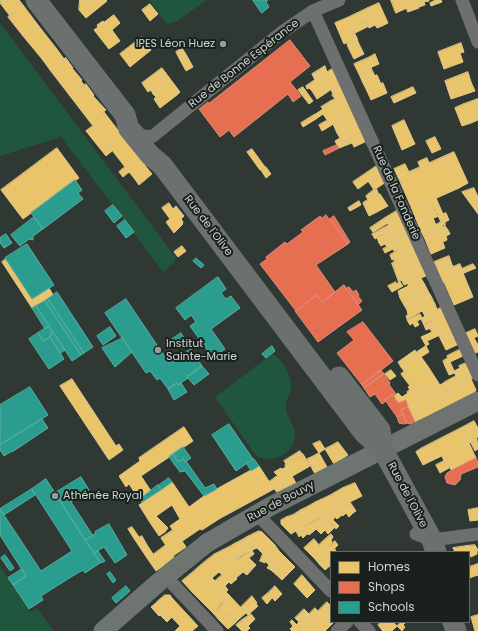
<!DOCTYPE html>
<html>
<head>
<meta charset="utf-8">
<style>
  body { margin:0 }
  #map { position:relative; width:478px; height:631px; overflow:hidden; background:#303834; font-family:Poppins,sans-serif }
  canvas { display:block }
  .legend { position:absolute; left:330px; top:551px; width:140px; height:72px; box-sizing:border-box; background:#1a211d; border:1px solid #616964; margin:0; padding:5px 7px; list-style:none; font-size:12px; color:#cbd4cf }
  .legend li { display:flex; align-items:center; gap:8px; height:20px }
  .legend b { width:20px; border:1px solid #616964 }
</style>
</head>
<body>
<div id="map">
<canvas width="478" height="631"></canvas>
<ul class="legend">
<li><b style="height:11px;background:#e9c46a"></b>Homes</li>
<li><b style="height:11px;background:#e76f51"></b>Shops</li>
<li><b style="height:11px;background:#2a9d8f"></b>Schools</li>
</ul>
</div>
<script>
const g = document.querySelector('canvas').getContext('2d');
g.lineJoin = 'round';
function fillPath(path, color) {
  g.fillStyle = color;
  g.fill(path, 'evenodd');
}
function strokePath(path, color, width, dash) {
  g.strokeStyle = color;
  g.lineWidth = width;
  g.lineCap = dash ? 'butt' : 'round';
  g.setLineDash(dash || []);
  g.stroke(path);
}
function label(font, color, halo, rows, align = 'center') {
  g.font = font + ' Poppins,sans-serif';
  g.lineWidth = 4;
  g.setLineDash([]);
  g.textBaseline = 'middle';
  g.strokeStyle = halo;
  g.fillStyle = color;
  for (const [text, x, y, turn = 0] of rows) {
    g.save();
    g.translate(x, y);
    g.rotate((+turn || 0) * Math.PI / 180);
    g.textAlign = isNaN(turn) ? turn : align;
    if (halo) g.strokeText(text, 0, 0);
    g.fillText(text, 0, 0);
    g.restore();
  }
}
fillPath(new Path2D(`
  M149,0H206L176,22L167,24Z
  M0,23L176,258L174,263L163,272L61,137L0,156Z
  M272,354C283,358 293,379 291,390C290,397 285,399 286,408C287,417 294,425 295,434C297,447 281,459 269,459C265,459 260,457 256,456L215,397Z
  M0,566L30,612L37,608L54,631H0Z`), '#20553e');
const homes = new Path2D(`
  M1,0H19L23,5L10,16L0,3Z
  M80,0H106L107,1L86,18L79,10Z
  M391,0H404L407,8L396,13Z
  M404,0H416L419,8L408,12Z
  M416,0H429V1L424,2L425,5L419,7Z
  M436,0H441L442,2L431,6L430,3Z
  M379,3L388,23L382,26L380,21L374,23L368,8Z
  M150,4L158,14L150,21L142,10Z
  M23,5L38,25L23,36L8,17Z
  M368,8L372,19L352,28L347,18Z
  M114,15L120,23L112,30L120,41L109,49L94,30L98,27L97,25L103,21L104,22Z
  M347,18L357,38L344,44L335,23Z
  M372,19L374,23L380,21L382,26L377,28L375,25L369,28L366,21Z
  M366,21L369,26L355,33L352,28Z
  M38,25L56,48L42,59L23,36Z
  M142,37L151,50L130,67L120,54Z
  M357,38L358,42L348,47L347,43Z
  M358,42L364,54L354,59L348,47Z
  M461,43L464,52L460,53L463,62L444,69L438,52Z
  M56,48L64,59L66,58L50,70L42,59Z
  M182,48L187,56L179,58L176,52Z
  M375,54L379,64L374,66L370,57Z
  M187,56L193,67L186,71L179,58Z
  M370,57L374,66L359,74L354,64Z
  M66,58L73,68H72L82,80L81,81L84,85L70,96L50,70Z
  M325,66L327,72L320,77L317,71Z
  M162,68L171,80L167,83L158,71Z
  M371,68L375,76L363,83L359,74Z
  M332,69L336,77L322,86L318,78Z
  M158,71L167,83L153,94L151,90L148,92L142,83Z
  M317,71L320,77L315,80L312,74Z
  M468,72L471,82L448,90L445,81Z
  M377,75L381,84L367,91L363,83Z
  M336,77L339,84L326,93L322,86Z
  M318,78L326,93L317,99L312,91L309,88L307,89L306,86Z
  M171,80L180,92L177,95L167,83Z
  M471,82L475,91L451,99L448,90Z
  M167,83L177,95L160,108L154,99L156,97L153,94Z
  M383,83L387,93L371,100L367,91Z
  M86,84L94,95L93,96L94,97L106,110L90,122L70,96Z
  M339,84L341,88L333,94L331,90Z
  M303,87L313,101L309,104L298,90Z
  M413,87L416,93L394,103L391,97Z
  M341,88L345,95L335,99L332,95Z
  M345,95L348,101L334,108L331,101Z
  M478,99V120L471,123L464,104Z
  M331,101L337,115L327,120L323,114L316,119L314,115L323,109L321,107Z
  M348,101L351,107L337,115L334,108Z
  M464,104L471,123L462,126L455,108Z
  M351,107L354,114L340,120L337,115Z
  M104,112L121,134L108,145L90,122Z
  M354,114L359,123L343,131L338,121Z
  M314,115L316,119L303,127L301,123Z
  M337,115L340,120L322,131L319,125Z
  M404,120L415,144L402,150L392,126Z
  M338,121L343,131L337,133L333,124Z
  M359,123L363,132L347,140L343,131Z
  M93,126L112,151L106,156L86,131Z
  M343,131L347,140L337,145L335,141L340,138L337,133Z
  M363,132L367,141L354,147L350,138Z
  M121,134L139,156L125,167L108,145Z
  M435,137L441,149L432,153L426,141Z
  M350,138L352,143L339,148L337,145Z
  M57,148L79,178L23,219L1,190Z
  M252,149L265,167L260,170L247,152Z
  M454,152L468,183L459,188L445,156Z
  M139,156L147,168L134,178L125,167Z
  M445,156L459,188L412,209L398,177Z
  M427,158L429,163L420,167L418,162Z
  M405,164L409,172L398,177L394,169Z
  M378,165L381,172L358,189L353,182Z
  M125,167L129,172L123,177L119,172Z
  M266,167L271,174L266,178L261,170Z
  M147,168L152,174L139,185L134,178Z
  M381,172L386,182L374,190L368,181Z
  M376,188L379,195L368,200L366,196Z
  M474,188L478,197V214L462,192Z
  M380,194L388,206L377,212L376,208L371,210L366,201Z
  M436,198L443,214L438,216L428,202Z
  M359,201L361,205L350,211L348,208Z
  M366,201L371,210L376,208L377,212L369,216L363,203Z
  M428,202L434,209L415,217L412,209Z
  M169,203L173,209L176,206L184,216L181,219L183,222L182,225L174,233L166,222L170,219L162,208Z
  M434,209L439,216L431,219L428,212Z
  M398,210L402,218L388,224L385,218Z
  M428,211L431,219L418,224L415,217Z
  M446,213L449,220L445,222V226L441,222L438,216Z
  M385,218L388,223L373,232L370,228Z
  M402,218L405,224L391,230L388,224Z
  M433,218L436,225L421,231L418,224Z
  M442,221L443,227L445,226L448,230L439,233L436,225Z
  M405,224L407,230L394,236L391,230Z
  M389,225L391,230L375,239L372,234Z
  M436,225L439,233L425,239L421,231Z
  M391,230L394,236L379,243L377,237Z
  M407,230L410,237L396,242L394,236Z
  M448,230L450,234L446,236L447,240L443,242L439,233Z
  M439,233L445,248L431,254L425,239Z
  M394,236L396,242L387,247L385,244L381,246L379,243Z
  M410,237L413,243L399,249L396,242Z
  M396,242L399,249L394,251L393,249L385,253L383,249Z
  M413,243L416,249L402,255L399,249Z
  M182,246L186,251L178,257L174,252Z
  M399,249L402,256L392,260L390,255Z
  M416,249L419,256L405,262L402,255Z
  M402,256L405,262L395,266L393,262L395,261L394,259Z
  M419,256L422,262L408,268L405,262Z
  M449,256L451,262L437,268L434,262Z
  M6,259L32,299L49,288L53,295L32,308L2,262Z
  M405,262L408,268L398,273L395,266Z
  M422,262L425,268L411,274L408,268Z
  M451,262L453,267L439,274L437,268Z
  M392,263H393L402,280L399,282Z
  M460,264L462,269L455,272L453,267Z
  M473,264L476,268L457,276L455,272Z
  M453,267L457,276L442,283L439,274Z
  M408,268L411,274L401,279L398,273Z
  M425,268L428,275L414,281L411,274Z
  M463,273L473,297L454,305L444,282Z
  M411,274L414,281L404,285L401,279Z
  M421,278L425,285L400,298L398,291L408,286V284Z
  M396,282V284L400,282L403,286L392,292L388,286Z
  M425,285L428,291L415,299L412,292Z
  M428,291L431,296L418,303L415,299Z
  M412,292L415,299L404,305L400,298Z
  M431,296L435,304L422,311L418,303Z
  M415,299L418,303L407,310L404,305Z
  M418,303L422,311L407,319L406,316L408,315L407,310Z
  M435,304L437,310L425,316L422,311Z
  M442,307L445,313L433,319L431,313Z
  M431,313L433,319L427,322L425,316Z
  M445,313L448,320L436,326L433,319Z
  M420,314L422,318L425,316L427,322L424,325L421,319L417,321L419,325L415,327L413,323L410,325L407,320Z
  M433,319L436,326L426,330L424,325Z
  M448,320L452,329L440,335L436,326Z
  M436,326L440,335L427,341L429,344L426,346L421,337L432,332L430,329Z
  M452,329L455,336L443,341L440,335Z
  M475,329L478,336L467,341L464,334Z
  M440,335L443,341L455,336L459,344L446,350L439,336Z
  M474,338L478,345V352L473,354L467,341Z
  M426,346L429,352L421,357L419,354L401,367L398,362L415,350L416,352Z
  M461,349L463,356L450,362L447,356Z
  M419,354L427,365L421,369L413,358Z
  M413,358L425,375L431,371L438,382L420,392L401,367Z
  M448,358L451,364L445,366L443,361Z
  M466,363L470,370L456,376L454,371L460,368L459,366Z
  M451,364L455,373L449,375L445,366Z
  M427,365L431,371L425,375L421,369Z
  M391,370L396,376L390,380L385,374Z
  M470,370L473,378L460,384L456,376Z
  M405,371L420,392L424,399L418,402L408,387L410,386L401,374Z
  M456,376L460,383L449,388L445,382Z
  M72,379L116,446L119,444L123,450L109,460L60,386Z
  M471,379L476,390L474,393L467,397L460,384Z
  M438,382L440,385L445,382L449,388L438,394L432,385Z
  M460,383L467,397L455,402L448,389Z
  M432,385L438,394L425,400L420,392Z
  M448,389L456,403L445,408L438,394Z
  M410,390L418,402L408,407L406,400L398,403L394,396L398,393L402,397L408,393L407,392Z
  M438,394L445,408L434,413L425,400Z
  M425,399L434,413L421,419L414,404Z
  M414,404L421,419L415,422L408,407Z
  M474,421L478,428V437L472,440L465,426Z
  M465,426L472,440L476,437L477,440L469,443L461,428Z
  M184,427L193,441L141,476L151,491L139,499L129,484L126,487L119,476L140,461L139,458Z
  M461,428L469,443L429,462L422,448Z
  M477,440L478,449L475,451L471,443Z
  M320,441L325,449L319,453L313,444Z
  M338,442L348,455L340,460L331,446Z
  M469,443L476,458L451,470L446,460L444,461L442,456Z
  M331,446L340,460L334,464L325,449Z
  M422,448L429,462L423,465L416,452Z
  M300,451L302,454L286,464L284,461Z
  M319,453L327,467L320,472L312,457Z
  M303,454L310,466L291,477L285,465Z
  M312,457L320,472L315,474L307,459Z
  M446,460L449,468L440,473L436,465Z
  M259,466L274,489L219,519L202,530L200,529L181,542L170,526L180,519L172,505L149,521L139,505L172,482L189,507L204,496Z
  M286,467L288,471L278,476L274,472L281,468L282,469Z
  M288,471L291,477L292,476L297,485L290,489L282,474Z
  M282,474L290,489L284,492L276,477Z
  M276,477L284,492L279,495L269,482Z
  M355,483L362,496L350,502L343,488Z
  M343,488L350,502L344,506L336,492Z
  M336,492L344,506L337,509L329,496Z
  M329,496L337,509L325,515L316,502Z
  M316,502L325,515L317,519L309,506Z
  M350,502L356,511L353,513L349,510H347L343,506Z
  M309,506L317,519L309,523L301,510Z
  M343,506L347,510H349L353,513L349,517L346,513L343,516L337,509Z
  M478,508V520L470,521L468,510Z
  M337,509L342,515L337,519L335,517L333,520L339,526L336,529L324,515Z
  M301,510L309,523L302,528L293,515Z
  M293,515L302,528L296,531L287,517Z
  M324,515L330,521L326,525L320,518Z
  M156,516L168,528L165,532L159,536L149,521Z
  M287,517L296,531L291,534L281,524V520Z
  M320,518L326,525L330,521L335,527L328,534L317,520Z
  M317,520L325,530L321,534L316,529L314,531L309,524Z
  M309,524L314,531L309,535L308,534H307L302,528Z
  M132,527L139,537L135,540L128,529Z
  M302,528L307,534L303,538L301,535L299,537L296,531Z
  M173,530L181,542L182,541L186,547L173,556L161,538Z
  M259,531L262,532L275,545L263,554L258,549L264,545L253,534Z
  M253,534L264,545L258,549L247,537Z
  M331,534L333,537L331,540L332,542L327,548L321,543Z
  M142,536L147,545L141,549L135,540Z
  M247,537L257,548L252,550L242,540Z
  M314,539L319,545L310,554L304,548Z
  M242,540L252,550L245,553L236,543Z
  M335,541L338,545L334,549L336,550L331,553L327,548Z
  M236,543L245,553L239,557L229,547Z
  M321,543L327,548L315,559L310,554Z
  M147,545L153,554L147,558L141,549Z
  M166,545L174,557L163,566L154,554Z
  M275,545L279,551L269,560L263,554Z
  M475,545L478,550L477,551V554L471,557L466,546Z
  M466,546L469,552H455L453,548Z
  M229,547L239,557L233,562L223,550Z
  M327,548L331,553V555L320,565L315,559Z
  M223,550L233,562L226,567L215,554Z
  M252,550L254,554L249,558L255,564L249,569L247,567L243,572L233,562Z
  M279,551L285,557L275,566L269,560Z
  M154,554L163,566L156,571L147,558Z
  M215,554L225,566L219,572L207,560Z
  M263,554L274,566L271,570L267,568L269,565L265,561V563L260,561Z
  M331,555V565L325,570L320,565Z
  M285,557L295,567L285,577L275,566Z
  M207,560L219,572L212,578L201,565Z
  M233,562L243,572L236,578L226,567Z
  M255,564L256,565L247,575L243,572L247,567L249,569Z
  M478,564V575L469,578V567Z
  M201,565L212,578L205,585L193,572Z
  M225,566L237,579L231,584L219,572Z
  M274,566L285,577L282,580L271,570Z
  M193,572L201,581L198,583L201,586L193,593L182,581Z
  M222,575L229,582L223,588L215,581Z
  M302,575L315,590L307,598L294,584Z
  M212,578L218,584L214,586L219,592L215,596L205,585Z
  M201,581L215,596L219,592L225,599L213,613L193,593L201,586L198,583Z
  M218,584L223,588L225,586L228,590L226,592L229,595L225,599L214,586Z
  M275,586L282,594L275,601L268,593Z
  M268,593L272,598L267,604L262,598Z
  M165,595H170L172,598L163,607L157,602Z
  M229,595L246,613L239,619L222,602Z
  M252,596L257,603L246,613L241,607Z
  M172,598L198,626L192,631H175L180,626L165,610L159,616L151,607L157,602L163,607Z
  M327,602L331,606V610L324,617L318,611Z
  M223,603L231,611L220,621L213,613Z
  M256,604L258,606L248,615L246,613Z
  M315,608L320,613L313,619L309,614Z
  M304,609L308,613L302,618L300,616L297,620L295,618Z
  M165,610L172,617L167,622L160,615Z
  M331,610V622H334L331,625L324,617Z
  M231,611L239,619L235,623L227,614Z
  M308,613L313,619L308,624L302,618Z
  M320,613L331,625L325,631L314,618Z
  M227,614L235,623L228,629L220,621Z
  M251,614L255,619L248,626L242,620Z
  M478,615V631H475L471,617Z
  M300,616L308,624L302,630L297,624L299,622L297,620Z
  M314,618L325,631H315L308,624Z
  M242,620L250,628L247,631H242L236,625Z
  M292,620L302,630L300,631H292L290,629L293,626L290,622Z
  M381,622H391L382,630L378,625Z
  M391,622H393L397,626L392,631H383L382,630Z
  M401,622H406L403,625L405,627L402,631L397,626Z
  M308,624L315,631H303L302,630Z`);
fillPath(homes, '#e9c46a');
strokePath(homes, '#e0c988', 1);
const shops = new Path2D(`
  M290,40L310,66L290,82L301,96L293,102L288,94L234,137L229,130L220,137L199,109L208,102L209,103Z
  M337,145L339,148L325,155L323,151Z
  M326,215L348,244L316,265L335,292L322,302L317,295L296,311L260,264L267,259L266,257L285,242L287,244L303,232L301,230L320,216L322,218Z
  M334,216L350,242L348,244L330,219Z
  M344,285L362,310L318,342L295,311L317,295L322,302Z
  M349,287L353,292L356,290L359,295L358,296L362,301L358,305L346,289Z
  M363,322L393,361L362,385L337,353L354,340L347,332Z
  M381,370L384,374L364,388L362,385Z
  M384,374L390,383L389,384L390,386L396,394L394,396L393,395L385,400L386,401L382,404L375,394L370,397L364,388Z
  M393,395L398,403L406,400L408,407L401,410L403,414L397,417L385,400Z
  M408,407L415,422L410,424L407,423L401,410Z
  M403,414L407,423L404,424L399,423L397,417Z
  M476,458L478,462V467L461,474L460,480L455,485L447,483L445,477L447,473Z`);
fillPath(shops, '#e76f51');
strokePath(shops, '#df8d77', 1);
const schools = new Path2D(`
  M253,0H268L266,2L269,7L262,13Z
  M75,180L82,190L78,193L83,199L43,229L31,213Z
  M113,205L122,216L114,223L105,211Z
  M34,217L43,229L33,236V240L29,239L20,246L11,235Z
  M125,220L134,232L126,238L117,226Z
  M6,234L12,243L4,248L0,243V238Z
  M27,244L54,285L32,299L5,258Z
  M196,258L204,265L201,268L193,261Z
  M218,277L226,289L221,293L226,299L231,296L240,308L211,329L225,349L213,358L190,326L196,322L191,315L185,320L176,308Z
  M57,292L93,347L84,353L48,299Z
  M48,299L84,353L81,355L45,301Z
  M126,299L169,363L191,349L202,366L187,377L188,378L178,385L177,383L168,389L160,378L157,380L150,371L146,373L105,313Z
  M45,301L81,355L72,361L36,306Z
  M36,306L49,326L45,329L32,308Z
  M49,326L52,332L50,337L43,341L38,333Z
  M110,327L116,336L103,345L97,336Z
  M52,332L65,350L61,353L50,337Z
  M38,333L43,341L50,337L64,359L49,369L29,339Z
  M181,333L184,338L168,349L165,344Z
  M123,338L132,352L115,367L102,348Z
  M272,346L275,351L266,358L262,354Z
  M202,366L209,374L194,385L187,377Z
  M177,383L178,385L181,383L187,392L174,400L168,389Z
  M30,387L48,415L0,445V405Z
  M42,419L48,428L12,452V451L4,456L0,450V445Z
  M229,424L253,459L236,471L212,435Z
  M183,447L191,458L185,462L183,459L178,462L173,454Z
  M173,454L178,462L183,459L186,461L205,488L214,484L217,489L204,496L185,471L180,472L169,457Z
  M254,459L259,466L251,471L247,464Z
  M81,477L89,490L71,502L93,536L85,540L55,493Z
  M169,478L172,482L161,490L158,486Z
  M46,479L100,563L85,573L83,570L71,577L41,596L43,600L29,609L13,585L26,576L0,535V509L41,571L72,551L32,489Z
  M158,485L161,490L142,502L140,499Z
  M32,489L35,495L4,515L0,509Z
  M109,524L127,555L115,563L104,547L94,553L85,540L96,533L95,532Z
  M98,551L105,561L101,563L94,553Z
  M5,555L14,568L10,571L1,558Z
  M22,569L26,576L13,585L8,578Z
  M110,572L116,580L113,583L107,574Z
  M126,586L130,591L116,603L112,598Z`);
fillPath(schools, '#2a9d8f');
strokePath(schools, '#5aaea2', 1);
strokePath(new Path2D(`
  M462,0L478,42
  M313,11L478,375
  M134,128C141,136 142,137 153,136L282,32L313,11L339,0
  M258,515L331,591
  M416,534L432,540L478,534
  M167,578L217,631
  M360,622L369,631
  M337,631L347,622`), '#6d706f', 13);
strokePath(new Path2D(`
  M103,631L159,582L207,543L271,506L478,401`), '#6e7470', 19);
strokePath(new Path2D(`
  M36,0L125,115L129,129L150,155L162,165L364,433L383,450L432,540L436,552
  M339,377L380,430L383,449
  M453,622L456,631`), '#6c716f', 21);
for (const [x, y, r, color] of [
  [223,44,4,"#959d99"],
  [158,350,4,"#959d99"],
  [55,496,4,"#959d99"]
]) {
  const dot = new Path2D();
  dot.arc(x, y, r, 0, 2 * Math.PI);
  g.fillStyle = color;
  g.fill(dot);
  strokePath(dot, '#1a211d', 1.5);
}
label('11px', '#cbd4cf', '#1a211d', [
  ["IPES Léon Huez",215,44,"right"],
  ["Institut",166,344],
  ["Sainte-Marie",166,357],
  ["Athénée Royal",63,496]
], 'left');
label('11px', '#cbd4cf', '#1a211d', [
  ["Rue de Bonne Espérance",244,64,-38],
  ["Rue de la Fonderie",396,193,66],
  ["Rue de l'Olive",208,226,53],
  ["Rue de l'Olive",407,495,62],
  ["Rue de Bouvy",281,502,-28]
]);
</script>
</body>
</html>
